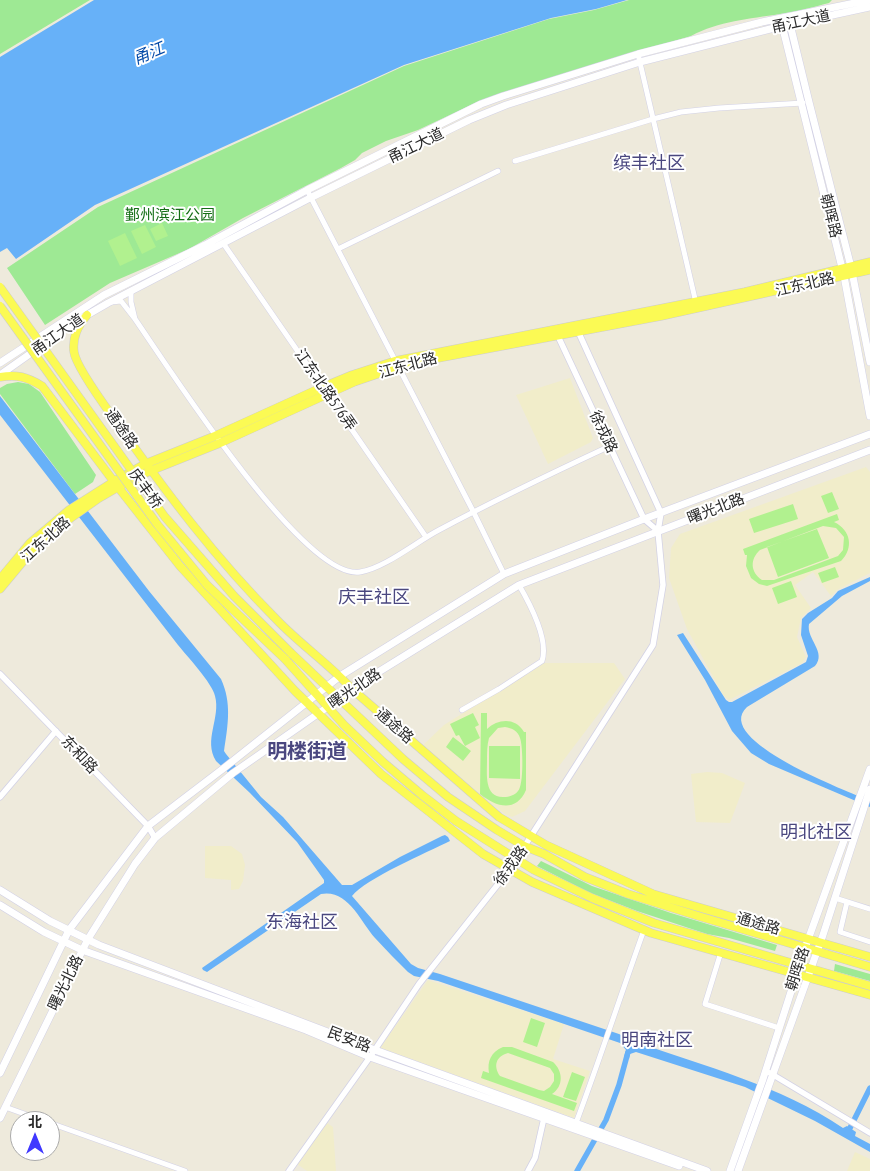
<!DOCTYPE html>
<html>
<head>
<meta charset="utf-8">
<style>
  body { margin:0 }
  #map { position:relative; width:870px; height:1171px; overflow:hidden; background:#eeeadc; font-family:"PT Sans Narrow","Noto Sans SC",sans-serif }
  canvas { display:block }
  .north { position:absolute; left:10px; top:1111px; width:50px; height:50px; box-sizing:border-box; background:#fff; border:1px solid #aaa; border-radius:50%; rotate:0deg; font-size:14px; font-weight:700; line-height:20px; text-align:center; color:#2b2b2b }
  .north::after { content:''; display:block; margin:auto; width:18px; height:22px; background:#4038ff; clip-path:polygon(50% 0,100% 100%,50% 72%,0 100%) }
</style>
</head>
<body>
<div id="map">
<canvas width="870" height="1171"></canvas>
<div class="north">北</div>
</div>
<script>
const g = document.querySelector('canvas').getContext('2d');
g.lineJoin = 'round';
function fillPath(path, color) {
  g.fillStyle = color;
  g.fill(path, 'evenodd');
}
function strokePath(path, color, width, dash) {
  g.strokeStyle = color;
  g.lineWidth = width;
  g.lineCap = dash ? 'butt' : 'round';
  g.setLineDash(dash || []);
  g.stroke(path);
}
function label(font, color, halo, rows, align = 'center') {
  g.font = font + ' "PT Sans Narrow","Noto Sans SC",sans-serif';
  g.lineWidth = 4;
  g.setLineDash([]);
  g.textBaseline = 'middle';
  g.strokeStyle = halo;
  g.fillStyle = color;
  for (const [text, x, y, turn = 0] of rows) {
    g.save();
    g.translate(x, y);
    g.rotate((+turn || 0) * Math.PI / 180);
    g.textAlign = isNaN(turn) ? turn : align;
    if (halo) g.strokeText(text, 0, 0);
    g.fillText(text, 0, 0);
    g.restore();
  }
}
fillPath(new Path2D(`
  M570,378L593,438L591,442L548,464L516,395Z
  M866,467L870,472V573L837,590L831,596L813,572L795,585L811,608L801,618L797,637L806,657L802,663L729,700L723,695L687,629L669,578L671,548L680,534Z
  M544,663H614L625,679L525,811L512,817L505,814L462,782L421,747L444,725Z
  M707,772L722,773L745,783L730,823L696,822L691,774Z
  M205,846H231L242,854L245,865L243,881L239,889L231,890V880L205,878Z
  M428,980L564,1024L553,1059L590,1071L574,1118L380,1048Z
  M327,1123L333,1127L336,1171H307L297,1164Z
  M855,1152L870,1159V1171H847Z`), '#f1edca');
fillPath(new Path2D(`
  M0,0H90L0,54Z
  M629,0H832L829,3C813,7 796,12 780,14C749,19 719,21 691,36L482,100L418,130L386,141L362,153L355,160L341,168L243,218L189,249L110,283L45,325L7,268L98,207L404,66L549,19L594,10Z
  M18,382L29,384L40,392L96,475L93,482L75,494L0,394V388L7,384Z
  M541,861L592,886L671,913L777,945L775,951L729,938L707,934L637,911L590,893L537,866Z
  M835,964L870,974V981L834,971Z`), '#9ee994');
fillPath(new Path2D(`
  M162,223L168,236L156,241L150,229Z
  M145,225L156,247L142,254L131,231Z
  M125,233L137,258L120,266L108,241Z
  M832,492L839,509L828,513L821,496Z
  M793,504L798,519L754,533L749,519Z
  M837,514L839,520L834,522C851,530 854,548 841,561L767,586L759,584L751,578L746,566L747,555H745L743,549ZM823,526L836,528L844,537L843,550L838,556L774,580H762C750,572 750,559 760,550Z
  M817,529L829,558L778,577L767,547Z
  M835,567L839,577L822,583L818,573Z
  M791,581L797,597L778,604L772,588Z
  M473,713L479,725L475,727L480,738L465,746L459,735L456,736L450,724Z
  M481,713H487V729C498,719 515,717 524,732H526V790C516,813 496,807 480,794ZM505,727C512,728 518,731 520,738C523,745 524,786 518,791C515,795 509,797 504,797C484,798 487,774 487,761C487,753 487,745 489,738L498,728Z
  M453,737L471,751L463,761L446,747Z
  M489,746H520V779L489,778Z
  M531,1018L545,1023L537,1047L523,1042Z
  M503,1047H512L553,1062C563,1071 564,1086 552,1094L577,1103L574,1111L481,1078L483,1071L489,1073C487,1061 491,1052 503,1047ZM508,1053L550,1068L554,1074V1081L550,1087L544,1091L539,1090L500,1076C493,1066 496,1056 508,1053Z
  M572,1072L585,1077L576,1101L563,1097Z`), '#b1f18f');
fillPath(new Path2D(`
  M94,0H627L596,9L551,18L404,65L95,205L16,259L7,248L0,252V57Z
  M0,396L149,591L221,679C232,703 228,725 224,751L226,754L261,797L283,817L342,885H352L400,857L442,836L445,835L448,837L450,841C428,852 365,879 352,896L411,964L418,968L440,974L619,1034L634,1041C705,1067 780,1085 843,1128L847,1126L856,1132L855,1136L870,1144V1152L815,1121L745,1087L636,1052L630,1054L629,1059L624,1057L626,1050L620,1043L438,981L414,976L408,972C397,961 386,950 375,938C360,921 348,889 321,894L207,972L203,970L202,968L324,883V880L297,842L250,793L216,761C203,740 221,718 215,696C213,684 186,655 178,645L0,415Z
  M870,577V581L842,596L809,624C806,639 827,652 815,666L747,707C711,740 850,792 870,801V807L769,764L751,753L732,731L705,680L677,635L683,633L726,700L729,702H732L806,662L808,656L801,635L802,619L808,613L832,598L838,591Z`), '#67b1f8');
strokePath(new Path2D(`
  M847,1134L870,1088
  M577,1171L606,1120L619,1085L628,1052`), '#67b1f8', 5.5);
const minor = new Path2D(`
  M638,54L696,303
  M515,161L653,119L681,112L719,108L803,103
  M307,190L473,511L504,574
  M223,243L426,537
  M338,249L498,171
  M111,302L121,301L135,319L131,302V291
  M135,319C167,365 304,581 360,572C385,568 416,542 439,530C495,500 552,473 610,446
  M462,710L499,689L542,661C549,640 530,604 519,585
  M835,898L870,909
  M847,902L840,932L870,942
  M721,952L705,1004L779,1028
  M5,1107L44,1121
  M50,1123L185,1171
  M576,1123C600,1059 621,994 644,930`);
const tertiary = new Path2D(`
  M557,334L644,519L658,531
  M0,674L148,826L155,838
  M0,797L56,731
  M770,1073L870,1133
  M289,1171L370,1057L419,984L510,869L653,645L663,585L658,531L661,513L577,329
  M528,1171L535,1158L544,1118`);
const secondary = new Path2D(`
  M789,20L809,102L851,267L870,362
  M781,21L844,276L870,416
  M0,363L104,295L205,245L307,190L481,104L503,96L638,54L762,22L869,0
  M0,375L75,322L108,303L310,198L469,120L506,105L640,62L782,26L870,7
  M0,890L50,921L99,945L375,1050L707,1171
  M0,905L44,932L82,950L306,1030L370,1057L679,1166
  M0,1073L69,930L148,826L224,768L340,676L504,574L644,519L870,434
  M0,1118L88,939L135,864L155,838L233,773L372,676L519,585L870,450
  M730,1171L763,1079L805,948L870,769
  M738,1171L823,935L870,789`);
const primary = new Path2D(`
  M87,315C78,326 72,337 74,352C76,367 105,406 115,420C165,491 216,559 277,620C301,645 329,664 352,689L499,817L546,845L653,894L870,957
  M0,377C17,374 27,377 42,386L118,487L180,566L295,691L381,774L483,854L532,882L651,933L870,995
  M0,579L30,543L69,510L113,482L145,464L215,436L323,387L352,375L395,361L745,292L870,262
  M0,589L35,547L72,517L99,498L118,487L150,471L220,443L354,382L398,367L422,361L661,316L870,270
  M291,653L403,759L448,797L497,830L524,846L544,854L585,877L628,894L698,916L870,967
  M285,659L344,725L383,762L422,795L456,821L534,870L592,898L654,923L870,986`);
strokePath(minor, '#d2d1e5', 6);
strokePath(tertiary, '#d2d1e5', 7);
strokePath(secondary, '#d2d1e5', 8);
strokePath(primary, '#ccc', 9);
strokePath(minor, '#fff', 5);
strokePath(tertiary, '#fff', 5.5);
strokePath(secondary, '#fff', 7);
strokePath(primary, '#fbfa54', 8);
const primaryBridge = new Path2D(`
  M0,287L165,517L234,596L291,653
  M0,306L157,524L207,585L285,659`);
strokePath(primaryBridge, '#ccc', 9, []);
strokePath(primaryBridge, '#fbfa54', 8);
label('15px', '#2b2b2b', '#fff', [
  ["甬江大道",801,22,-12],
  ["甬江大道",416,146,-26],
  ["朝晖路",830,216,76],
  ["江东北路",805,285,-13],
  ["甬江大道",58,335,-35],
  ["江东北路",408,366,-15],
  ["江东北路576弄",325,390,55],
  ["通途路",121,429,55],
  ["徐戎路",603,432,65],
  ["庆丰桥",145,489,54],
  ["曙光北路",716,509,-21],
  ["江东北路",46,540,-42],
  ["曙光北路",355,689,-34],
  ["通途路",394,726,41],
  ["东和路",79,755,46],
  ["徐戎路",511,866,-54],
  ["通途路",758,924,16],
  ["朝晖路",798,969,-72],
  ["曙光北路",66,983,-64],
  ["民安路",349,1040,21]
]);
label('15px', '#156e16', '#fff', [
  ["鄞州滨江公园",170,216]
]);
label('italic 16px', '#0349a7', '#fff', [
  ["甬江",149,54,-23]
]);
label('18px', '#4a477f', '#fff', [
  ["缤丰社区",649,164],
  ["庆丰社区",374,598],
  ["明北社区",816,833],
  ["东海社区",302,923],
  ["明南社区",657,1041]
]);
label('bold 20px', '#4a477f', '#fff', [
  ["明楼街道",307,752]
]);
</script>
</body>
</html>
